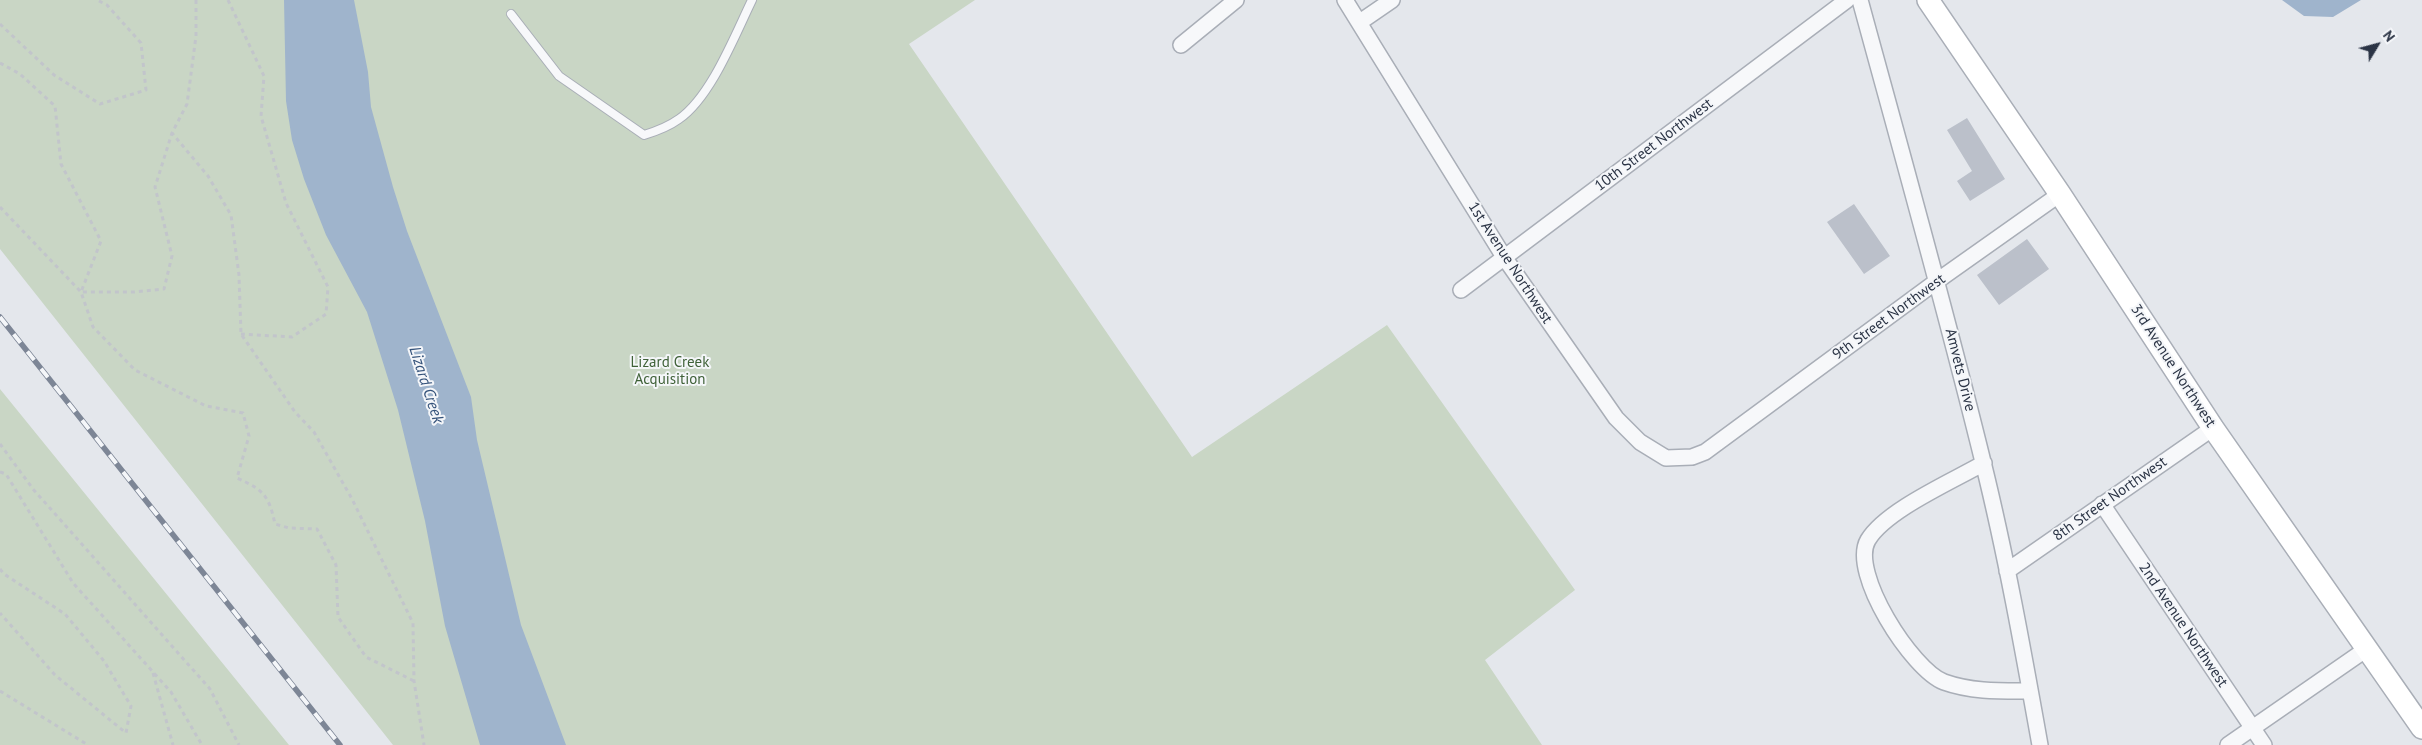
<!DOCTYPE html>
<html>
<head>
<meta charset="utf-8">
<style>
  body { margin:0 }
  #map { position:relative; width:2422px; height:745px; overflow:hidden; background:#e4e7ec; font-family:"PT Sans",sans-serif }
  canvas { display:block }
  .north { position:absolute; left:2352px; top:20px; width:50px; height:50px; -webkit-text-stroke:4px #f4f6f9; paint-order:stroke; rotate:53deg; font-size:14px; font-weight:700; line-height:20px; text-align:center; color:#2b3445 }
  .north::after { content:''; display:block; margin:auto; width:18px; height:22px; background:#2b3445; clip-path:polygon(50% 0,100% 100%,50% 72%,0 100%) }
</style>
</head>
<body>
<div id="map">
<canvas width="2422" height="745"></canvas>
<div class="north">N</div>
</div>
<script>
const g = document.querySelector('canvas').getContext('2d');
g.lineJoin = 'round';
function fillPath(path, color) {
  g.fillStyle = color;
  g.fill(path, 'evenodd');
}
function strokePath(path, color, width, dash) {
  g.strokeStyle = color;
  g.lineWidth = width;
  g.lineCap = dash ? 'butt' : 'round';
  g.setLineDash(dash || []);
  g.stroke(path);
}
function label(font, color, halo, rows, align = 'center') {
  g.font = font + ' "PT Sans",sans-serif';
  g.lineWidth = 4;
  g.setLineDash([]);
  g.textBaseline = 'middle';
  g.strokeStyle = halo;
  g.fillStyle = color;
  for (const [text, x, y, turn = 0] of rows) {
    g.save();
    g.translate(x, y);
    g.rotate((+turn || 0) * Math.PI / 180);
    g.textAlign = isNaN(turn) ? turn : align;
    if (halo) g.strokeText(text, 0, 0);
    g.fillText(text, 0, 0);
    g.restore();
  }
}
fillPath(new Path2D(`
  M0,0H975L909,44L1192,457L1387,325L1575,590L1485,660L1542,745H393L0,249Z
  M0,389L289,745H0Z`), '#c9d6c5');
fillPath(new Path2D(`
  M284,0H354L368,72L371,107L393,187L407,231L471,397L477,440L521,625L566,745H480L445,626L425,521L398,410L367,312L326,235L304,179L292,140L286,101Z
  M2282,0H2361L2333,17L2304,16Z`), '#9fb4cc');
fillPath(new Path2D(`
  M1967,118L2005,179L1970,201L1957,181L1972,171L1947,130Z
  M1854,204L1890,256L1864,274L1827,222Z
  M2027,239L2049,269L1999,305L1977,275Z`), '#bbc0ca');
const service = new Path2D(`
  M511,14L559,76L644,135C657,131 668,127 679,119C711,97 735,35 752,0`);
const minor = new Path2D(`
  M1345,0L1504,257L1616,418L1640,442L1666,458L1692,457L1705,452L1937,281L2060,194
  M1860,0C1902,154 1945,307 1983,462C2006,555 2023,650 2040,745
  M1360,22L1392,0
  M1181,45L1236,0
  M1461,290L1847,0
  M1984,463C1953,481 1886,510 1868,540C1849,572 1912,670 1944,682C1972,692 2001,691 2030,691
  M2102,504L2264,745
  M2007,571L2213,428
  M2228,745L2368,648`);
const secondary = new Path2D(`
  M1928,0L2060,194L2213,428L2422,728`);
strokePath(service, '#a9aeb7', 10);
strokePath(minor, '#a9aeb7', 18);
strokePath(secondary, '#a9aeb7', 24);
strokePath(new Path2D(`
  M196,0V36L187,104L172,133L208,176L231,215L239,275L241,334L295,412L314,432L352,499L413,623L414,681L424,745
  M228,0L264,76L261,116L286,203L328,287L326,314L292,337L241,334
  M0,24L54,75L100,104L146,90L141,43L107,5L97,0
  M0,63L20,74L55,106L61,164L101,241L81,292H134L164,289L172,256L155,187L172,133
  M0,207L81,292L93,327L135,370L206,406L243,413L249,436L237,478C264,490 269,496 275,524L289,528L317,529L336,565L338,617L366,657L414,681
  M0,444L33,489L210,689L239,745
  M0,472L6,474L73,583L171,692L202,745
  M0,569L4,574L65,614L104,661L131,706L126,733L55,675L0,613
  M153,673L173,745
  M0,691L88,745`), '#c2c5cb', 3, [4, 4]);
strokePath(service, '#f7f8fa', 8);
strokePath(minor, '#f7f8fa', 15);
strokePath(secondary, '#fff', 21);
const rail = new Path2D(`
  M0,317L340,745`);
strokePath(rail, '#7d8696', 5.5);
strokePath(rail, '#f4f6f9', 4, [11]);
label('15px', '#2b3445', '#f4f6f9', [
  ["10th Street Northwest",1654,145,-37],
  ["1st Avenue Northwest",1510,263,57],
  ["9th Street Northwest",1889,317,-36],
  ["3rd Avenue Northwest",2173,366,57],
  ["Amvets Drive",1960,370,76],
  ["8th Street Northwest",2110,499,-35],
  ["2nd Avenue Northwest",2183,625,56]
]);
label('15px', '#3f6138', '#f4f6f9', [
  ["Lizard Creek",670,363],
  ["Acquisition",670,380]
]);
label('italic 16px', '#34527a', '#f4f6f9', [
  ["Lizard Creek",426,385,72]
]);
</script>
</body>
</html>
